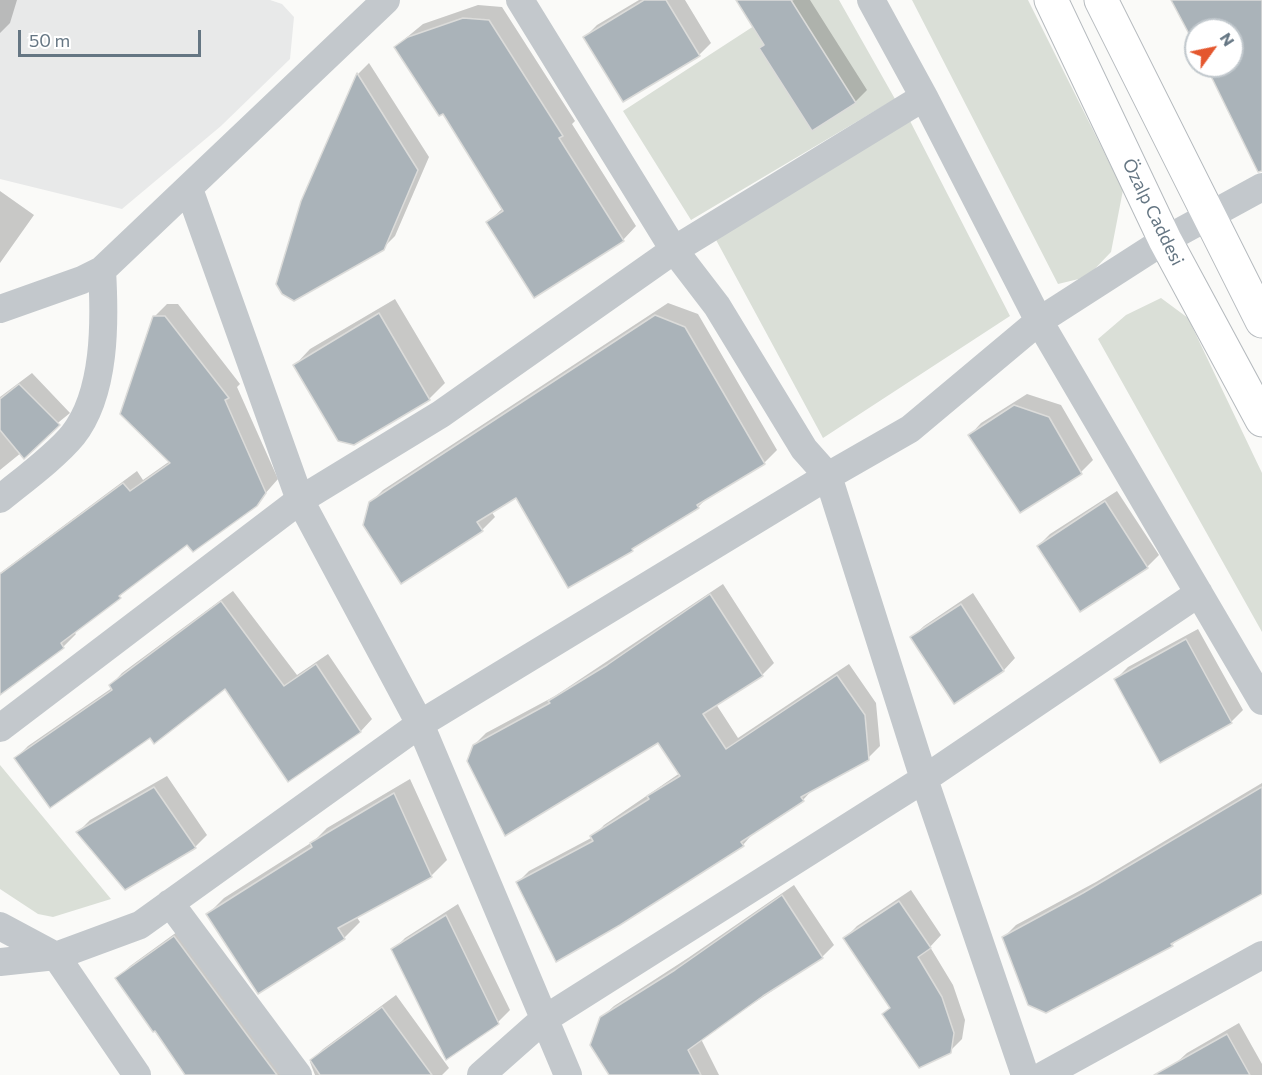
<!DOCTYPE html>
<html>
<head>
<meta charset="utf-8">
<style>
  body { margin:0 }
  #map { position:relative; width:1262px; height:1075px; overflow:hidden; background:#fafaf8; font-family:Commissioner,sans-serif }
  canvas { display:block }
  .north { position:absolute; left:1184px; top:18px; width:60px; height:60px; box-sizing:border-box; background:#fff; border:2px solid #c1c8cd; border-radius:50%; rotate:57deg; font-size:16px; font-weight:700; line-height:24px; text-align:center; color:#657683 }
  .north::after { content:''; display:block; margin:auto; width:21px; height:27px; background:#e4572e; clip-path:polygon(50% 0,100% 100%,50% 72%,0 100%) }
  .scale { position:absolute; left:18px; top:30px; width:183px; height:27px; box-sizing:border-box; border:3px solid #657683; border-top:0; padding-left:8px; font-size:18px; line-height:21px; white-space:nowrap; color:#657683; -webkit-text-stroke:4px #fff; paint-order:stroke }
</style>
</head>
<body>
<div id="map">
<canvas width="1262" height="1075"></canvas>
<div class="north">N</div>
<div class="scale">50 m</div>
</div>
<script>
const g = document.querySelector('canvas').getContext('2d');
g.lineJoin = 'round';
function fillPath(path, color) {
  g.fillStyle = color;
  g.fill(path, 'evenodd');
}
function strokePath(path, color, width, dash) {
  g.strokeStyle = color;
  g.lineWidth = width;
  g.lineCap = dash ? 'butt' : 'round';
  g.setLineDash(dash || []);
  g.stroke(path);
}
function label(font, color, halo, rows, align = 'center') {
  g.font = font + ' Commissioner,sans-serif';
  g.lineWidth = 6;
  g.setLineDash([]);
  g.textBaseline = 'middle';
  g.strokeStyle = halo;
  g.fillStyle = color;
  for (const [text, x, y, turn = 0] of rows) {
    g.save();
    g.translate(x, y);
    g.rotate((+turn || 0) * Math.PI / 180);
    g.textAlign = isNaN(turn) ? turn : align;
    if (halo) g.strokeText(text, 0, 0);
    g.fillText(text, 0, 0);
    g.restore();
  }
}
fillPath(new Path2D(`
  M0,0H270L282,4L294,17L290,59L221,126L122,209L0,179Z`), '#e8e9e9');
fillPath(new Path2D(`
  M794,0H839L895,99L691,220L623,111Z
  M912,0H1028L1123,190L1111,252L1087,277L1058,284Z
  M909,119L1010,316L823,438L715,238Z
  M1161,298L1188,318L1262,473V632L1098,339L1126,315Z
  M0,765L111,899L53,917L38,914L0,889Z`), '#dadfd7');
fillPath(new Path2D(`
  M0,0H17L10,23L0,33Z
  M639,0H685L711,43L699,55L585,37L597,25Z
  M738,0H810L867,90L855,102L766,44Z
  M478,5L502,7L575,121L572,124L636,226L623,240L488,222L503,208L444,111L395,47L423,24Z
  M369,63L429,157L395,236L383,248L302,201L358,74Z
  M0,191L34,215L0,263Z
  M395,299L445,383L429,399L354,443L295,365L310,349Z
  M668,303L698,314L777,450L764,463L709,496L698,507L632,549L517,496L491,511L495,517L482,530L401,581L370,503L383,490Z
  M167,304H178L240,384L237,387L278,479L256,504L187,543L74,632L76,634L63,647L0,694V573L137,471L143,480L170,461L154,317Z
  M32,373L70,413L0,470V397Z
  M1027,394L1061,405L1093,460L1081,472L970,435L981,423Z
  M1117,491L1159,555L1147,567L1038,546L1050,534Z
  M723,584L774,663L762,675L716,704L738,738L849,664L876,703L880,746L868,758L814,788L803,800L754,832L743,845L517,883L529,871L593,837L604,825L680,773L659,741L474,745L486,733L555,696Z
  M233,591L297,675L328,654L372,719L361,731L289,780L225,687L150,736L16,758L28,746L112,688L111,685L122,673Z
  M973,593L1015,658L1004,670L955,702L912,637L924,626Z
  M1198,629L1243,710L1231,722L1116,679L1128,667Z
  M167,776L207,835L195,847L125,888L78,832L90,820Z
  M410,779L447,860L431,876L356,916L360,922L344,938L259,992L208,914L224,898L314,841L327,828Z
  M1262,783V893L1179,938L1172,945L1004,937L1016,925L1096,882Z
  M794,885L834,945L822,957L701,1039L719,1075H611L601,1018L614,1006L688,958Z
  M911,890L941,935L930,947L953,985L965,1020L962,1039L950,1051L884,1014L891,1007L845,938L857,926Z
  M458,904L510,1010L498,1022L393,950L405,938Z
  M188,924L304,1075H186L117,979L130,966Z
  M396,995L449,1068L442,1075H315L310,1062L323,1049Z
  M1239,1023L1262,1064V1075H1181L1175,1064L1187,1053Z`), '#0003');
const building = new Path2D(`
  M644,0H666L700,56L623,102L583,37Z
  M736,0H791L856,103L812,131L759,48L764,45Z
  M1171,0H1262V171L1258,172L1206,66H1232V30H1196V47Z
  M463,18L489,20L563,136L559,138L624,241L534,298L486,222L503,211L443,114L439,116L394,47L408,37Z
  M357,73L418,170L384,250L294,301L282,294L276,284L301,201Z
  M379,313L430,400L354,445L338,441L293,365Z
  M655,315L685,327L765,464L697,505L699,508L632,549L633,551L568,588L516,498L477,522L483,531L401,584L363,525L369,502Z
  M153,316H165L229,398L225,400L266,493L257,506L193,552L187,545L119,596L121,598L61,643L64,648L0,695V574L123,483L130,491L170,463L120,414Z
  M19,384L60,425L24,459L0,430V399Z
  M1014,405L1049,417L1082,474L1020,513L968,435Z
  M1105,501L1148,568L1080,612L1037,546Z
  M710,594L763,676L703,714L726,749L837,675L865,715L869,760L801,797L804,801L741,842L744,846L620,925L556,962L516,882L593,841L590,836L649,799L647,796L680,776L658,743L505,836L467,761L473,745L550,703L548,701L607,665Z
  M221,601L284,686L316,664L361,732L288,782L225,689L154,744L150,738L50,808L14,758L112,690L109,685Z
  M961,604L1004,671L954,704L910,637Z
  M1186,639L1232,723L1160,763L1114,679Z
  M154,787L196,848L125,890L76,832Z
  M1262,787V894L1171,944L1173,946L1046,1013L1028,1005L1002,937L1083,893Z
  M394,793L432,877L338,928L345,939L258,994L206,914L312,847L310,843Z
  M782,895L823,958L763,996L688,1050L701,1075H609L590,1045L600,1017L675,970Z
  M899,901L931,948L918,957L942,997L954,1033L951,1053L919,1068L882,1014L890,1008L843,938Z
  M446,915L499,1024L446,1060L391,949Z
  M174,936L250,1039L277,1075H185L155,1031L153,1032L115,978Z
  M382,1007L432,1075H320L310,1060Z
  M1227,1034L1250,1075H1154Z`);
fillPath(building, '#aab3b9');
strokePath(building, '#dcdcda', 1.5);
const major = new Path2D(`
  M1051,0L1165,240L1262,420
  M1101,0L1262,321`);
strokePath(major, '#b5babe', 35);
strokePath(new Path2D(`
  M520,0L674,250L717,306L804,449L828,476L924,779L1025,1075
  M871,0L924,97L1039,321L1262,701
  M189,189L300,500L420,724L568,1075
  M0,309L82,280L102,270L386,0
  M0,499C22,481 56,456 73,435C106,393 105,321 102,270
  M0,728L300,500L441,414L674,250L924,97
  M170,903L298,1075
  M0,926L56,956L140,925L420,724L828,476L910,429L1039,321L1165,240L1262,187
  M0,962L56,956L137,1075
  M481,1075L543,1020L924,779L1199,593
  M1044,1075L1262,955`), '#c3c8cc', 28);
strokePath(major, '#fff', 33);
label('18px', '#657683', '#fff', [
  ["Özalp Caddesi",1153,212,64]
]);
</script>
</body>
</html>
